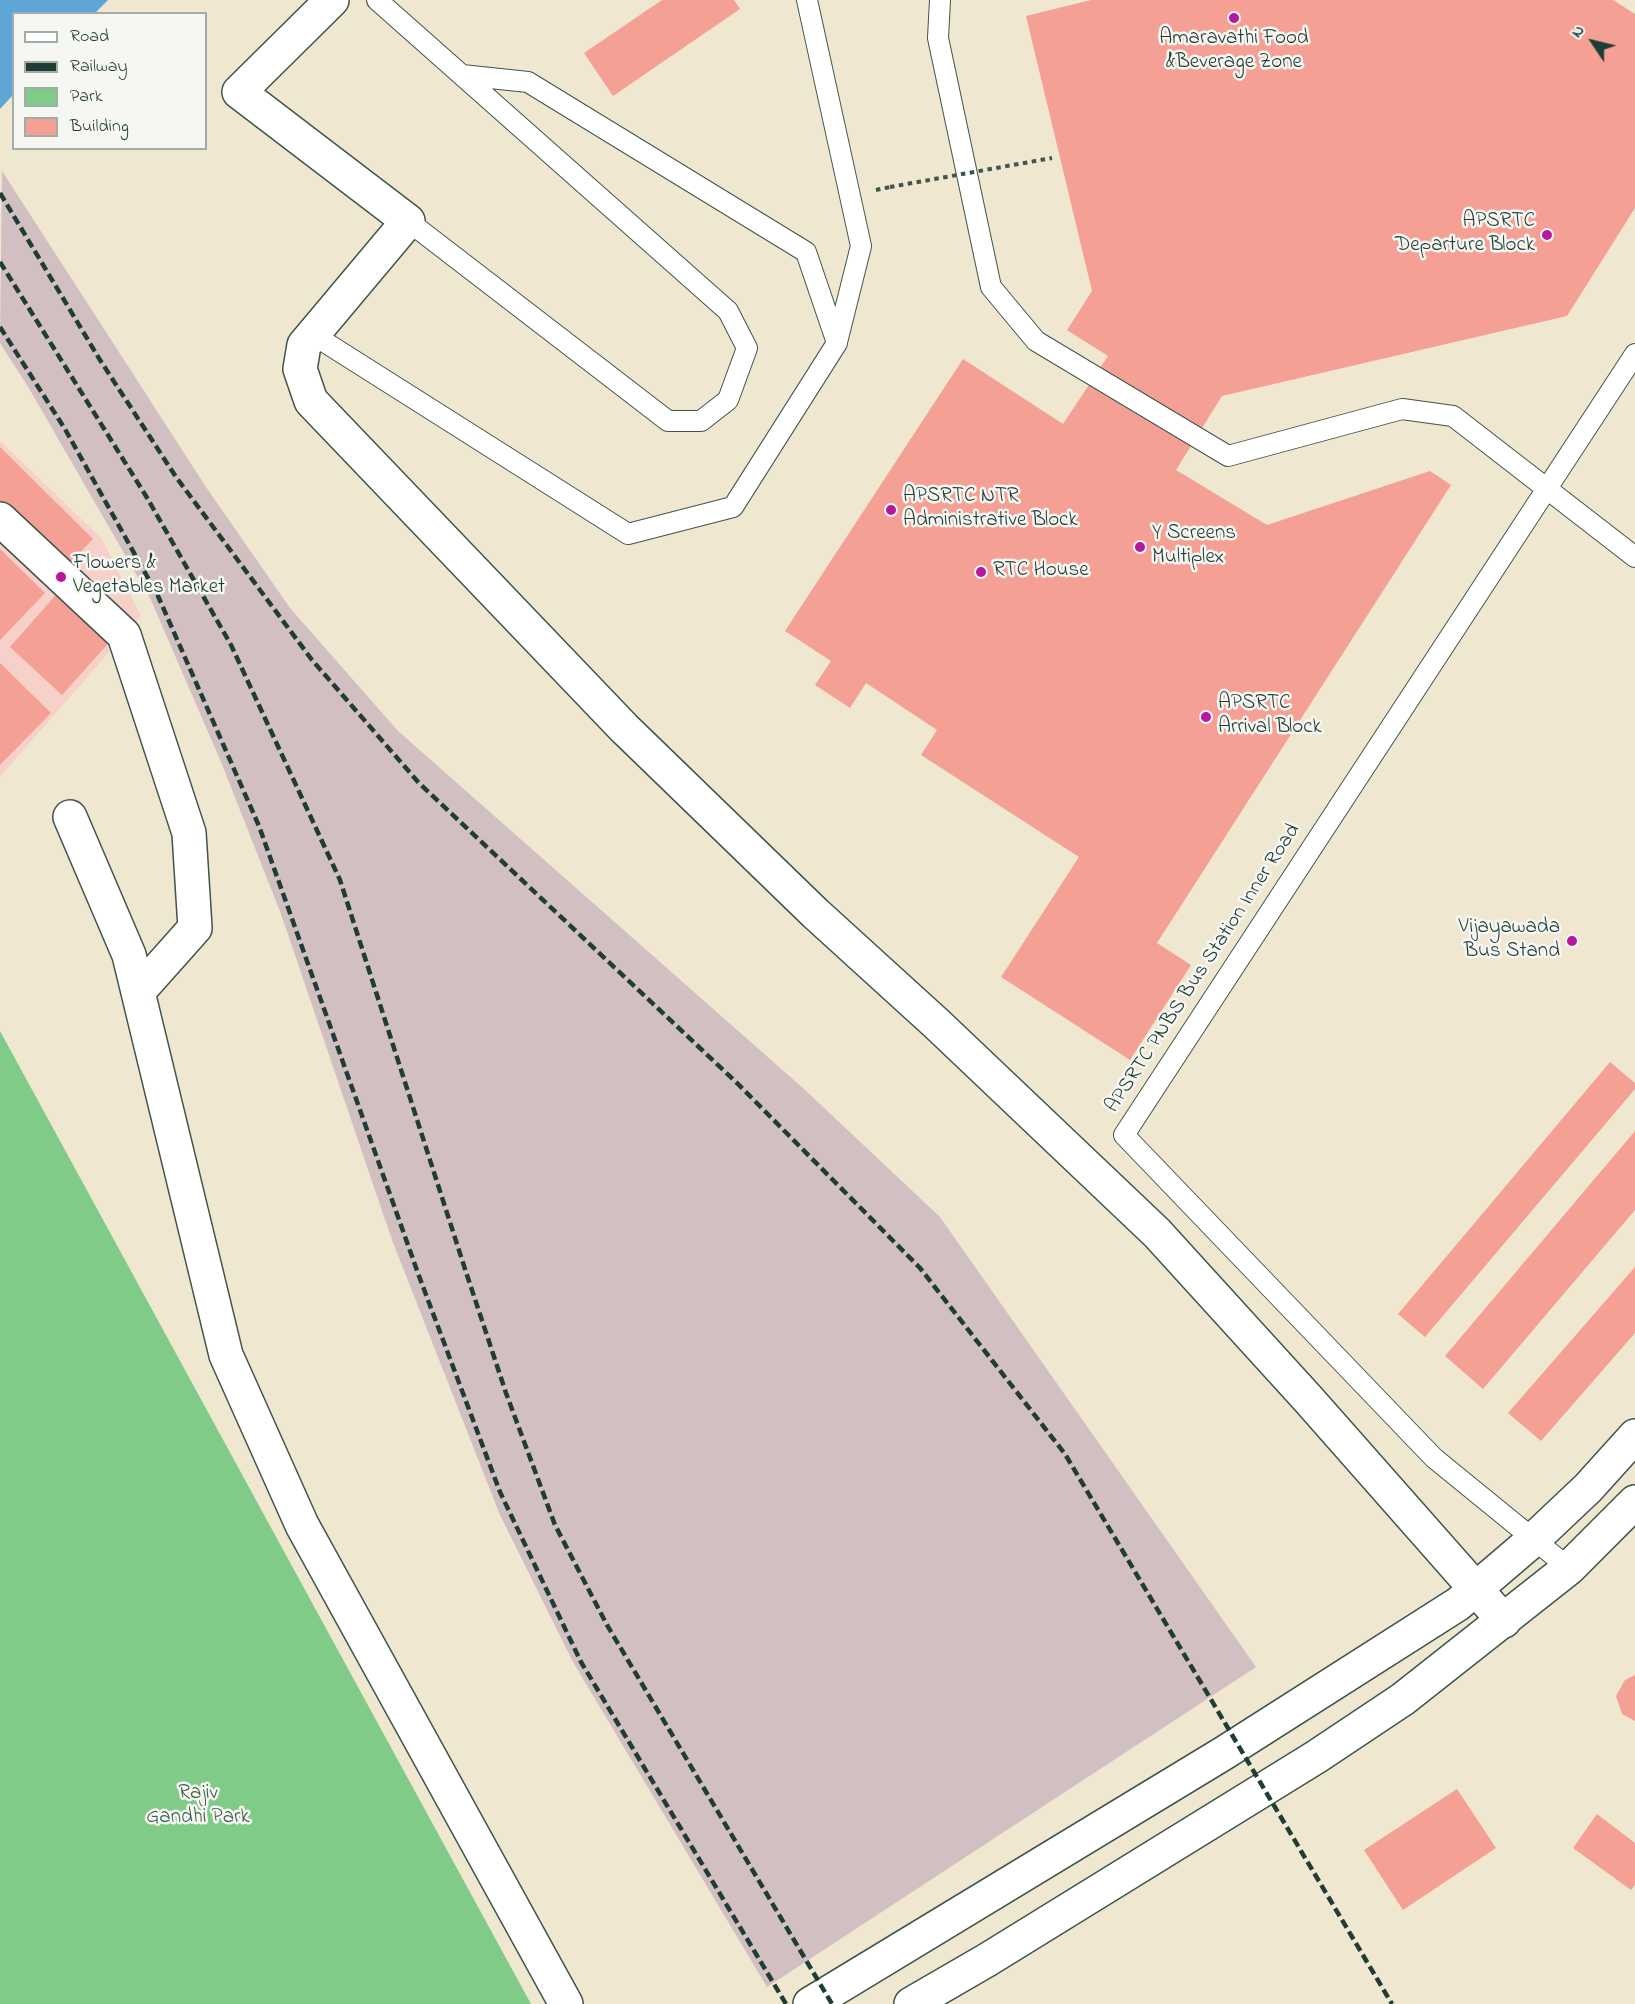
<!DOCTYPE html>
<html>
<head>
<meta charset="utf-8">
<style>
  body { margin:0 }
  #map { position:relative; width:1635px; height:2004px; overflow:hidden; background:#efe7cf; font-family:"Indie Flower",sans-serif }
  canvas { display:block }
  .legend { position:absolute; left:12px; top:12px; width:195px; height:138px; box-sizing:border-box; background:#f6f6f2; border:2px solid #a0aca6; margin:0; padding:8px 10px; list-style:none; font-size:18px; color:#1f3d34 }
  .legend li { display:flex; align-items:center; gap:12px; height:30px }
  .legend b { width:30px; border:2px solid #a0aca6 }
  .north { position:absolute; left:1563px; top:12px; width:60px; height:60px; -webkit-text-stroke:4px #f6f6f2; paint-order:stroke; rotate:305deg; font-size:16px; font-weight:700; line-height:24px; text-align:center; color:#1f3d34 }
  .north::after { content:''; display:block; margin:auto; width:21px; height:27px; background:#1f3d34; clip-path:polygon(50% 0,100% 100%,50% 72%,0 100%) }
</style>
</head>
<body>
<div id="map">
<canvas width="1635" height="2004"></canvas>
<ul class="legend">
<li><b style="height:8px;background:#fff"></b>Road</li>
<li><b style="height:8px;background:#1f3d34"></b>Railway</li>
<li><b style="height:16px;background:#81cb88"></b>Park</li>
<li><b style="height:16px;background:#f5a094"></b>Building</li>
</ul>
<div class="north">N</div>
</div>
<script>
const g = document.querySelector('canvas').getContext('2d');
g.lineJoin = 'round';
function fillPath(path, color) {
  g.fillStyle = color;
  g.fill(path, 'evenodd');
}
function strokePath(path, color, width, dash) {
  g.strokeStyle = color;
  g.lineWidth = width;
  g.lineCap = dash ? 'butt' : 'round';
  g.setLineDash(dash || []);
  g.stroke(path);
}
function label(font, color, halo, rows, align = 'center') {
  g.font = font + ' "Indie Flower",sans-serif';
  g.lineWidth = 5;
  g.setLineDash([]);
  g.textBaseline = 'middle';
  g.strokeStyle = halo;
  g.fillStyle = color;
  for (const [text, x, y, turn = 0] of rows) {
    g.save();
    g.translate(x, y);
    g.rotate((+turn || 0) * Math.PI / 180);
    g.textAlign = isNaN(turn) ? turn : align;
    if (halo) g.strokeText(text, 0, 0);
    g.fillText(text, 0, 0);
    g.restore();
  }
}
fillPath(new Path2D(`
  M0,441L102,539L141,616L0,777Z`), '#f7d1c9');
fillPath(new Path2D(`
  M2,171L206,487L290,608L398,731L804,1089L940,1217L1256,1667L767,1987L573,1662L500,1515L392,1240L281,914L221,762L151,600L30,390L0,343Z`), '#d2bfc1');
fillPath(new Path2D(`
  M0,1031L531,2004H0Z`), '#81cb88');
fillPath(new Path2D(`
  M0,0H108L95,13L14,14L13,95L0,109Z`), '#5da6d5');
fillPath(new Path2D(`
  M662,0H734L740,9L613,96L584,53Z
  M1091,0H1613L1635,14V208L1567,316L1222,396L1176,470L1267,525L1430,471L1451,485L1157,943L1191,965L1130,1060L1001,977L1079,857L921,755L937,730L866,683L850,708L815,685L831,661L785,631L963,359L1063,424L1108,356L1067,330L1092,291L1026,16Z
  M0,447L93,539L64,569L0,505Z
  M0,549L45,593L0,640Z
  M61,589L114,637L62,695L10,647Z
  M0,663L51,713L0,765Z
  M1610,1062L1635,1083V1089L1425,1337L1398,1314Z
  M1635,1131V1210L1483,1389L1445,1356Z
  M1635,1267V1333L1541,1441L1508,1413Z
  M1635,1675V1721L1622,1714L1616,1696L1625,1680Z
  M1457,1789L1496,1848L1403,1910L1364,1850Z
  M1597,1814L1635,1843V1885L1631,1890L1573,1848Z`), '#f5a094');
const lane = new Path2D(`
  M377,0L728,311L747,348L728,400L701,421H668L408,221
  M807,0L861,246L837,342
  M940,0L938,38L991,287L1036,341L1228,456L1402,409L1453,416L1635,557
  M312,334L628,534L733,507L837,343L806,252L528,82L462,75
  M1569,1568L1434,1458L1124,1135L1635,354`);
const street = new Path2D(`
  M0,519L124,635L189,833L195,928L138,992
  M70,817L129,955L226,1355L302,1525L566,2004`);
const secondary = new Path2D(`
  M332,0L239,92L408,221L304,345L300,369L311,401L624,728L815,913L937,1024L1157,1233L1309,1400L1504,1621`);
const highway = new Path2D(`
  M810,2004L1224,1753L1458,1604L1533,1540L1588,1488L1635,1436
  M911,2004L987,1960L1316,1757L1403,1699L1569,1568L1635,1502`);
strokePath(lane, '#3e564b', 22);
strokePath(street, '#3e564b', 36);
strokePath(secondary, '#3e564b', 36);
strokePath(highway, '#3e564b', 36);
strokePath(new Path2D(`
  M876,190L890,187`), '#3e564b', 4, [4.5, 4.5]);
strokePath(lane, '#fff', 20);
strokePath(street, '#fff', 33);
strokePath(secondary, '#fff', 33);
strokePath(highway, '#fff', 33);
strokePath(new Path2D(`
  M0,193L100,360L176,477L312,660L419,783L737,1083L920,1268L1065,1454L1392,2004
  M0,262L146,496L231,645L340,880L465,1269L506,1393L555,1525L607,1625L832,2004
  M0,327L65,429L158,596L259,826L419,1276L500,1492L581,1662L786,2004`), '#1f3d34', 4.5, [9, 4.5]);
strokePath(new Path2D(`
  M890,187L1052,158`), '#3e564b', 4, [4.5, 4.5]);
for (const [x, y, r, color] of [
  [1234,18,6,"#b5179e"],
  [1547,235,6,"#b5179e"],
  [891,510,6,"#b5179e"],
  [1140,547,6,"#b5179e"],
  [981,572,6,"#b5179e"],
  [61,577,6,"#b5179e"],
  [1206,717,6,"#b5179e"],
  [1572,941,6,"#b5179e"]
]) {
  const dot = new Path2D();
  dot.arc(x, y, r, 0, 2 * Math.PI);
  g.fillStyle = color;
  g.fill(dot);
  strokePath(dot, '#f6f6f2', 2);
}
label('21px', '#1f3d34', '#f6f6f2', [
  ["Amaravathi Food",1234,40,"center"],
  ["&Beverage Zone",1234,64,"center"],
  ["APSRTC",1535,223,"right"],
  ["Departure Block",1535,247,"right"],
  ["APSRTC NTR",903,498],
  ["Administrative Block",903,522],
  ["Y Screens",1152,535],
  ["Multiplex",1152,559],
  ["Flowers &",73,565],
  ["Vegetables Market",73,589],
  ["RTC House",993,572],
  ["APSRTC",1218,705],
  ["Arrival Block",1218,729],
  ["Vijayawada",1560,929,"right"],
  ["Bus Stand",1560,953,"right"]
], 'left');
label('21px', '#1f3d34', '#f6f6f2', [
  ["APSRTC PNBS Bus Station Inner Road",1204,969,-57]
]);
label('21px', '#386049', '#f6f6f2', [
  ["Rajiv",198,1795],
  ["Gandhi Park",198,1819]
]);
</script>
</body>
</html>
